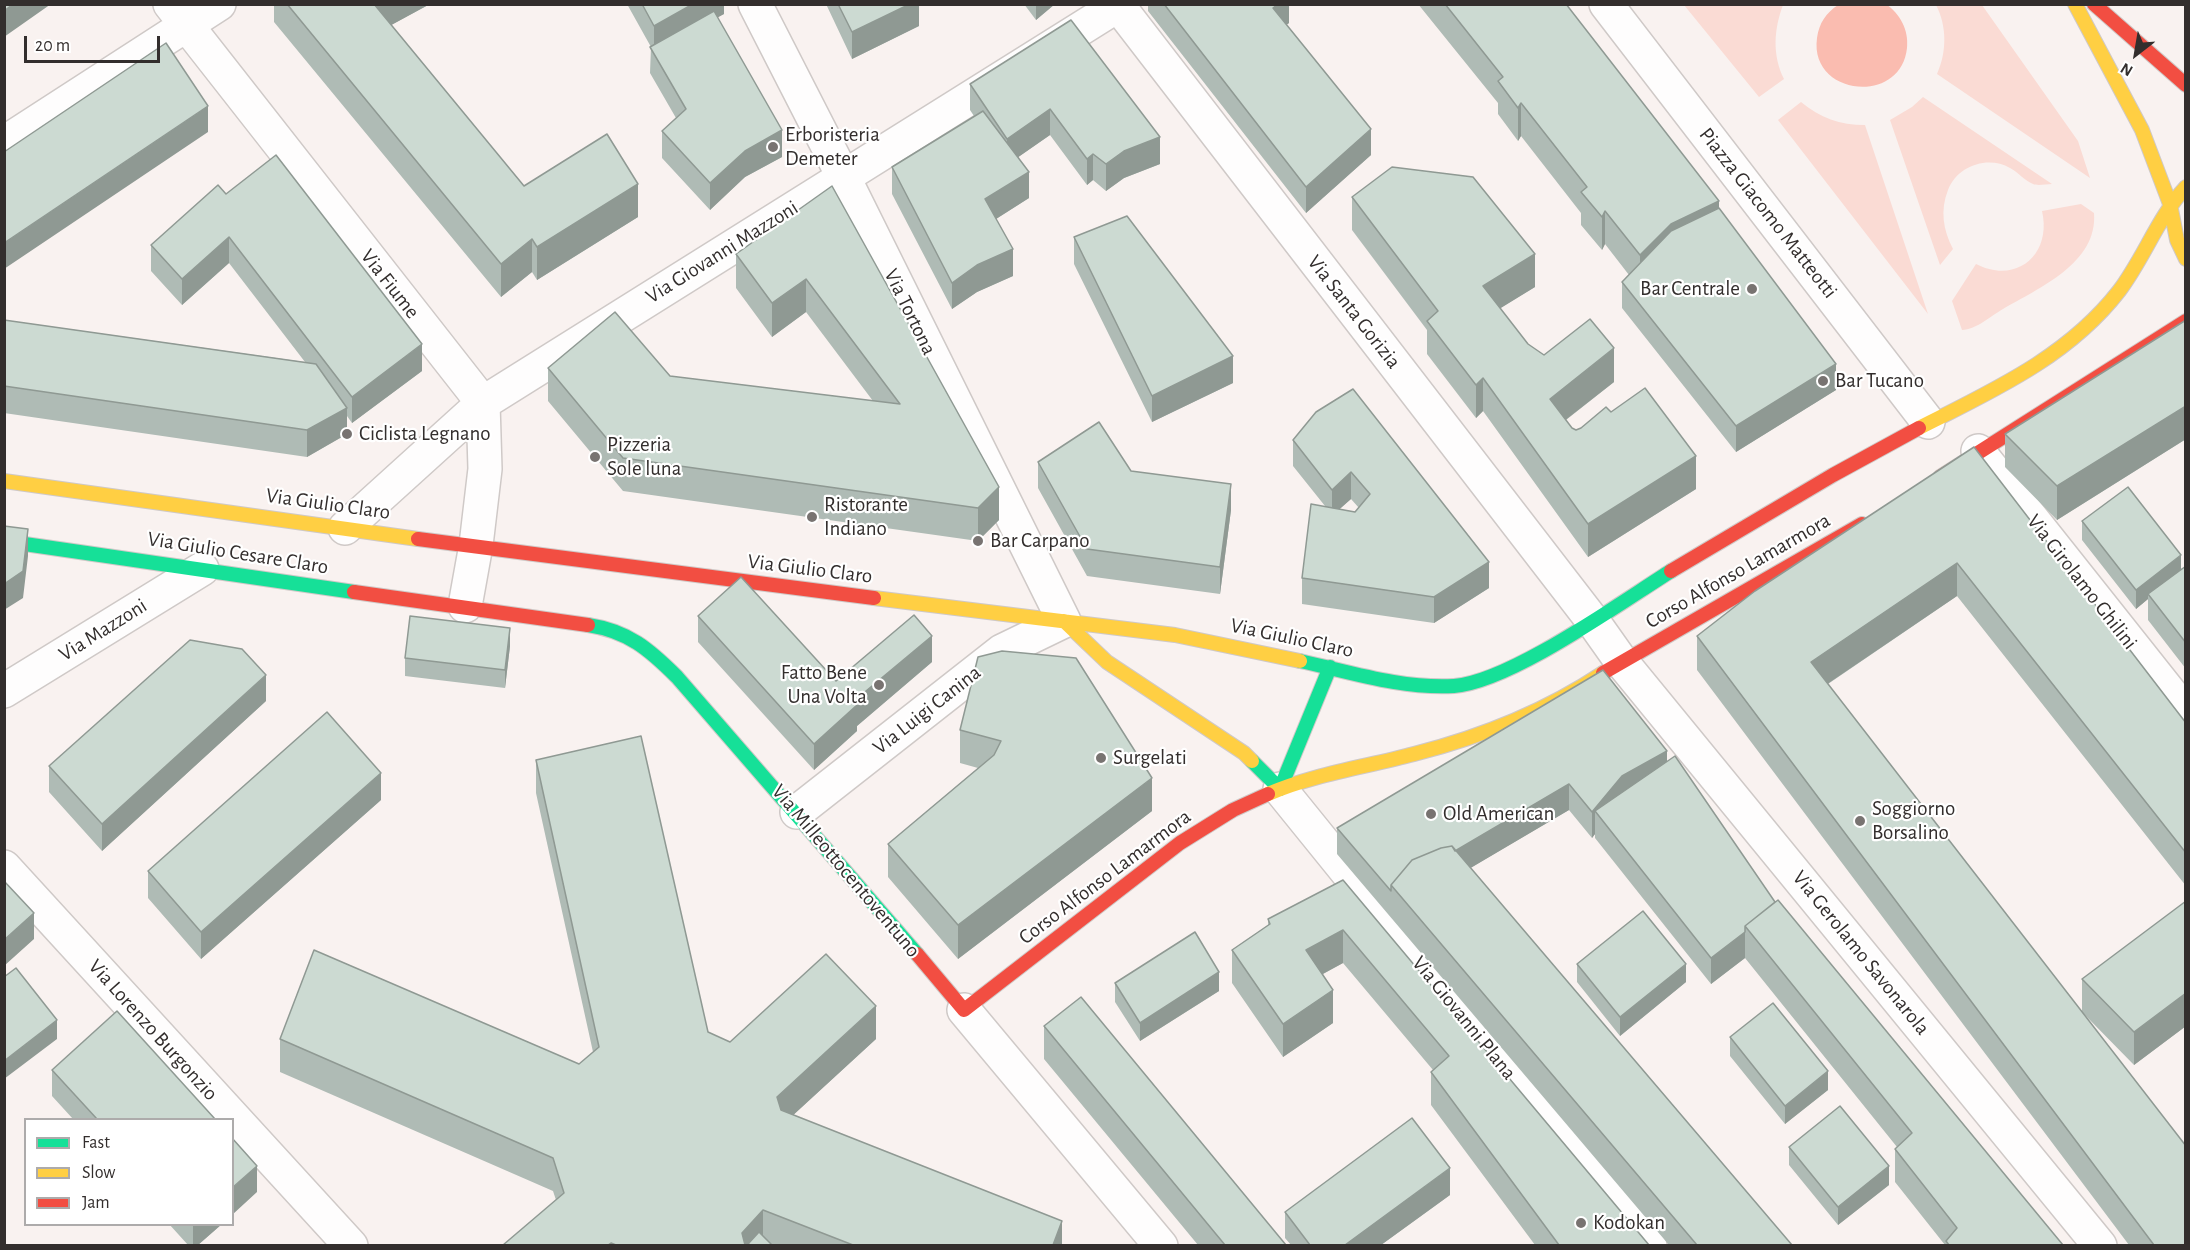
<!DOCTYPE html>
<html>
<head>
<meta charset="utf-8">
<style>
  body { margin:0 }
  #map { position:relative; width:2190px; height:1250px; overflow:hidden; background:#f9f2f0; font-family:"Alegreya Sans",sans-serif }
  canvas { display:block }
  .frame { position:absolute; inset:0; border:6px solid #332e2d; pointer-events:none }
  .legend { position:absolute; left:24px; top:1118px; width:210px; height:108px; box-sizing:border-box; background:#fff; border:2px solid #adabab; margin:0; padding:8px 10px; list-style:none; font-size:18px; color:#332e2d }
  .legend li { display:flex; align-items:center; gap:12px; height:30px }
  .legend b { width:30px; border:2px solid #adabab }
  .north { position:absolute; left:2106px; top:24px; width:60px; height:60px; -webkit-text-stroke:4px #fff; paint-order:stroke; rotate:211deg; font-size:16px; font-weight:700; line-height:24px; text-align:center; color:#332e2d }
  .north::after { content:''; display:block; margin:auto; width:21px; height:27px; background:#332e2d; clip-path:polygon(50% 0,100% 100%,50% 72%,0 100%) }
  .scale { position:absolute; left:24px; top:36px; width:136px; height:27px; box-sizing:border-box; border:3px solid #332e2d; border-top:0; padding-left:8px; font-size:18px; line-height:21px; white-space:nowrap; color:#332e2d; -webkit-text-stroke:4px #fff; paint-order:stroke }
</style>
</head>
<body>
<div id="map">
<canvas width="2190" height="1250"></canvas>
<div class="frame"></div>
<ul class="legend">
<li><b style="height:8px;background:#16e098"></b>Fast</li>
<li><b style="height:8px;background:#ffcf43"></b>Slow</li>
<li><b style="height:8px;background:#f24e42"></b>Jam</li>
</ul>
<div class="north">N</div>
<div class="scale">20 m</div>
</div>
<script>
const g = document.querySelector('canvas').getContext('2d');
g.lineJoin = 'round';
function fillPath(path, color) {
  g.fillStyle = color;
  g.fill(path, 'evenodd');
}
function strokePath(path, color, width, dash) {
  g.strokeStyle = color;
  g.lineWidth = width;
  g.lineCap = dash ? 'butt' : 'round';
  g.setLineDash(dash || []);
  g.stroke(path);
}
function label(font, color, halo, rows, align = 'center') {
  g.font = font + ' "Alegreya Sans",sans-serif';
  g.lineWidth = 4.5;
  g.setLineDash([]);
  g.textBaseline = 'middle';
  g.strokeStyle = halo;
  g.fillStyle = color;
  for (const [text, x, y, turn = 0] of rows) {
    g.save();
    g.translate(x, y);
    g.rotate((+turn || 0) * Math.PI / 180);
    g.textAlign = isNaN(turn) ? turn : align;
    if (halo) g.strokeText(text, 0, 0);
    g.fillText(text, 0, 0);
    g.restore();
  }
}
fillPath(new Path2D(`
  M1684,5H1783C1774,29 1772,55 1784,79L1759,97Z
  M1936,5H1982L2078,141L2090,178L1937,74C1947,52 1947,26 1936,5Z
  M1923,97L2052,184C2046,184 2038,186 2033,184C2025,181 2018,172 2010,168C1988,155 1957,166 1948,190C1940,210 1943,230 1953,249L1940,265L1890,120L1912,107Z
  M1801,102C1820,118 1840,125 1865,125L1928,314L1778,120Z
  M2081,204L2094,213C2098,263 2039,288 2003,309C1992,315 1976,330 1962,330L1952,301L1976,264C2017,285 2052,254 2042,211Z`), '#fadbd4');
fillPath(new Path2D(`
  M1886,4C1900,14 1909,30 1907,48C1901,106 1809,96 1817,38C1819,23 1826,13 1838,5Z`), '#fabcb0');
const street = new Path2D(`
  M170,4L483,403L485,469L476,545L465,606
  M755,4L843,176L1064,621L1002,651L797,812
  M1117,4L1592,620L1621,661L2100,1246
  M1606,4L1928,422
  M4,143L219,4
  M1978,451L2186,713
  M345,528L483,403L1120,4
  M4,691L202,569
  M1280,789L1650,1246
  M4,867L351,1246
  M964,1010L1161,1246`);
const fast = new Path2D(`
  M4,541L354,592
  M588,625C628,631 649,649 677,677L917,954
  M1300,661C1350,672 1402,689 1454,686C1510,682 1620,603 1671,571
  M1252,761L1280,789L1330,667`);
const slow = new Path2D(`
  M2075,4L2142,130L2170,204L2177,240L2186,259
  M1919,428C1992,391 2068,357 2119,291C2144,258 2158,217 2186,187
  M4,481L418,539
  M874,598L1175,635L1300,661
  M1064,621L1107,662L1244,753L1252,761
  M1268,794C1314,774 1366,767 1414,754C1481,737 1546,711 1603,673`);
const jam = new Path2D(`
  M2094,4L2186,85
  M1940,477L2186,321
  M418,539L874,598
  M1671,571L1833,475L1919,428
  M354,592L588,625
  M1603,673L1862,524
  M917,954L964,1010L1180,843L1233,810L1268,794`);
strokePath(street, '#cfc9c7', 36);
strokePath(fast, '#cfc9c7', 16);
strokePath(slow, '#cfc9c7', 16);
strokePath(jam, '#cfc9c7', 16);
strokePath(street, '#fefdfd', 33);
strokePath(fast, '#16e098', 14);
strokePath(slow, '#ffcf43', 14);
strokePath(jam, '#f24e42', 14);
fillPath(new Path2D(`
  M274,4H430L391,25L524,186L638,217L537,280L532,272L501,297L274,22Z
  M627,4H724V14L717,17L782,157L745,177L710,210L662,158V131L676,118L650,73L651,47Z
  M826,4H919V26L852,59Z
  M1024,4H1055L1036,20Z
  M1148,4H1289V23L1286,25L1371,155L1306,213L1148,11Z
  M1418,4H1566L1719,208L1836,390L1736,452L1622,308V282L1629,275L1605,244L1602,250L1581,225V213L1521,136L1518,141L1498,114V103Z
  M1071,20L1160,164L1124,178L1106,191L1093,180L1087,185L1050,135L1018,157L1029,198L996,219L1013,276L977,292L952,309L892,194V167L974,116L970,110V84Z
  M832,186L999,520L978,541L623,491L548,401V368L670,376L873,401L806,312L772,337L736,288V254Z
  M226,194L422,371L352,423L347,416V434L307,457L4,413V320L305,362L229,263L182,305L151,271V245Z
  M1352,197L1535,287L1500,308L1528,344L1544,355L1614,382L1566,420L1572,428L1576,430L1581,428L1611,412L1696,489L1588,557L1483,411L1476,418L1427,354V330L1352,230Z
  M1074,237L1233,383L1152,422L1074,264Z
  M2186,320V439L2057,520L2005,467V434Z
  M1316,412L1489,588L1434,623L1302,604V578L1325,506L1293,466V440ZM1351,499L1359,508L1355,512L1339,509Z
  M1974,447L2186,723V886L1957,596L1828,684L2186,1245H2129L1697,670V636Z
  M1038,462L1131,471L1231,510L1220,594L1087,576L1038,488Z
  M2082,521L2181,569L2186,566V669L2148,620V599L2136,609L2082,540Z
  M698,616L836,681L932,662L857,726V731L814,770L698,642Z
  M510,646L505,688L405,676V658Z
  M1076,658L1152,811L958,959L888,877V844L978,768L960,763V730Z
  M266,701L102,851L49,792V766Z
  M536,760L708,1032L730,1042L876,1039L793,1115L1062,1245H503L556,1200L553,1191L280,1072V1039L579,1064L593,1052L536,793Z
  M1667,761L1775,902L2063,1245H1945L1895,1182V1149L1897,1147L1745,958L1711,984L1595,838V834L1592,838L1569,810L1470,868L1792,1245H1669L1337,854V828Z
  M381,800L201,959L148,898V871Z
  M1343,880L1649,1245H1535L1431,1105V1072L1433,1070L1343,963L1323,974L1333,1023L1283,1057L1232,983V950L1268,925V919Z
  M2186,901V1026L2134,1065L2082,1012V979Z
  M1577,964L1686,982L1620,1036L1577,982Z
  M1115,983L1219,991L1140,1041L1115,1002Z
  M1044,1026L1286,1245H1198L1044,1059Z
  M1730,1037L1828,1090L1785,1124L1730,1056Z
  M52,1070L215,1119H73L52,1096Z
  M1789,1147L1889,1185L1838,1225L1789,1165Z
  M1450,1195L1381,1245H1291L1285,1238V1212Z
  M169,1224H222L198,1245H188Z`), '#afbbb5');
fillPath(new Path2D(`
  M13,4H51L4,37V11Z
  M373,4H430L373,35Z
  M693,4H724V14L654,53V26Z
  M910,4H919V26L852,59V32Z
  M1036,4H1055L1036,20Z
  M1278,4H1289V23L1273,35V8Z
  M1521,103V136L1518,141V108Z
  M208,106V132L4,269V243Z
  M1050,109V135L1007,165V139Z
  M1371,129V155L1306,213V187Z
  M782,130V157L745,177L710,210V183L745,151Z
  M1160,137V164L1124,178L1106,191V164L1124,151Z
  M1093,154V180L1087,185V159Z
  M1029,172V198L985,226V199Z
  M638,184V217L537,280V247Z
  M1719,201V234L1640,288V255L1671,224Z
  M1605,211V244L1602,250V217Z
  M229,237V263L182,305V279Z
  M532,239V272L501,297V264Z
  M1013,249V276L977,292L952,309V283L977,265Z
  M1535,254V287L1483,319V286Z
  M806,279V312L772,337V303Z
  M422,344V371L352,423V397Z
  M1614,348V382L1550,432V399Z
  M1233,356V383L1152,422V396Z
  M1836,364V390L1736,452V426Z
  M1483,378V411L1476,418V385Z
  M2186,406V439L2057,520V486Z
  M347,408V434L307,457V430Z
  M1696,456V489L1588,557V524Z
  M1351,472V499L1332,516V490Z
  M1231,484V510L1220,594V567Z
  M999,487V520L978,541V508Z
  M28,529V556L23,598L4,610V584Z
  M2181,555V574L2148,594V599L2136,609V590Z
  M1489,562V588L1434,623V597Z
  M1957,563V596L1811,695V662Z
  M510,628V646L505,688V670Z
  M932,636V662L857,726V731L814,770V744L854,701Z
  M266,675V701L102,851V824Z
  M1667,751V777L1595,811V834L1592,838V812L1622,776Z
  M381,773V800L201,959V932Z
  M1152,778V811L958,959V925Z
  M1569,784V810L1452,879V853Z
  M34,913V939L4,966V940Z
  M1343,930V963L1306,983V950Z
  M1745,932V958L1711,984V958Z
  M1686,964V982L1620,1036V1017Z
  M1219,972V991L1140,1041V1023Z
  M1333,990V1023L1283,1057V1024Z
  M2186,993V1026L2134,1065V1032Z
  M876,1006V1039L777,1130V1097Z
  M57,1020V1039L4,1079V1061Z
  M1828,1071V1090L1785,1124V1106Z
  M257,1166V1192L232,1215V1188Z
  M1889,1166V1185L1838,1225V1207Z
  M1450,1168V1195L1381,1245H1345Z
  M763,1210V1244H748V1245H742V1233Z
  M1062,1221V1245H1053Z
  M193,1224H222L198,1245H193Z`), '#8f9993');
const building = new Path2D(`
  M4,4H13L4,11Z
  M287,4H374L524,186L607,134L638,184L537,247L532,239L501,264Z
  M642,4H693L654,26Z
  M838,4H910L852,32Z
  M1164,4H1278L1273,8L1371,129L1306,187Z
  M1445,4H1566L1719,201L1671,224L1640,255L1605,211L1602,217L1581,192L1587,187L1521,103L1518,108L1498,81L1503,77Z
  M714,11L782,130L745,151L710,183L662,131L686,109L650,47Z
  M1071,20L1160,137L1124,151L1106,164L1093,154L1087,159L1050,109L1007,139L970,84Z
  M166,43L208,106L4,243V152Z
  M983,111L1029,172L985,199L1013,249L977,265L952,283L892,167Z
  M276,155L422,344L352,397L229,237L182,279L151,245L218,185L226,194Z
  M1392,167L1473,177L1535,254L1483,286L1528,344L1544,355L1590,319L1614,348L1550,399L1572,428L1576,430L1581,428L1606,407L1611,412L1645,388L1696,456L1588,524L1483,378L1476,385L1427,321L1438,311L1352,197Z
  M832,186L999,487L978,508L623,458L548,368L615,312L670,376L900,404L806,279L772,303L736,254Z
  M1719,208L1836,364L1736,426L1622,282L1671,231Z
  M1127,216L1233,356L1152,396L1074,237Z
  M4,320L316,364L347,408L307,430L4,386Z
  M2186,320V406L2057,486L2005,434Z
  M1353,389L1489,562L1434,597L1302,578L1311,504L1355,512L1370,494L1351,472L1332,490L1293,440L1316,412Z
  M1099,422L1131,471L1231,484L1220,567L1087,549L1038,462Z
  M1974,447L2186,723V853L1957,563L1811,662L2186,1146V1245H2154L1697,636L1755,591Z
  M2128,487L2181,555L2136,590L2082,521Z
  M4,526L28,529L23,571L4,584Z
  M2186,566V643L2148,594Z
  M741,577L836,681L914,615L932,636L854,701L857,705L814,744L698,616Z
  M410,616L510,628L505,670L405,658Z
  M190,640L242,649L266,675L102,824L49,766Z
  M1002,651L1076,658L1152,778L958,925L888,844L994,755L1001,741L960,730L978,657Z
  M1603,670L1667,751L1622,776L1592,812L1569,784L1455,851L1452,846L1441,848L1412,860L1391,885V891L1337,828Z
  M327,712L381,773L201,932L148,871Z
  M641,736L708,1032L730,1042L826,954L876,1006L777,1097L781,1110L1062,1221L1053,1245H853L763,1210L742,1233L745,1245H616L611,1243L608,1245H503L564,1193L553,1158L280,1039L314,950L579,1064L599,1047L536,760Z
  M1675,756L1775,902L1745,926V932L1711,958L1595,811Z
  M1452,846L1792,1245H1697L1391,885L1412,860L1441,848Z
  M1343,880L1649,1245H1559L1431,1072L1449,1056L1343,930L1306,950L1333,990L1283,1024L1232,950L1270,924L1268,919Z
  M4,881L34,913L4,940Z
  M1778,900L2063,1245H1949L1946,1241L1957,1228L1895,1149L1912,1133L1745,926Z
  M2186,901V993L2134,1032L2082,979Z
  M1643,911L1686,964L1620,1017L1577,964Z
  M1195,932L1219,972L1140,1023L1115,983Z
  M16,968L57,1020L4,1061V977Z
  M1081,997L1286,1245H1225L1044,1026Z
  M1773,1003L1828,1071L1785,1106L1730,1037Z
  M117,1011L215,1119H97L52,1070Z
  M1840,1106L1889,1166L1838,1207L1789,1147Z
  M1412,1118L1450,1168L1345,1245H1310L1285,1212Z
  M232,1138L257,1166L232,1188Z
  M759,1232L772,1245H750L748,1244Z`);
fillPath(building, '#ccdad2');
strokePath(building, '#8f9993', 1.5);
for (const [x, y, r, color] of [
  [773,147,6,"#787371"],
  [1752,289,6,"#787371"],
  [1823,381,6,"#787371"],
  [347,434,6,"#787371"],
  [595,457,6,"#787371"],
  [812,517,6,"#787371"],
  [978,541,6,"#787371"],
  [879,685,6,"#787371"],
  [1101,758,6,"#787371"],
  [1431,814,6,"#787371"],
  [1860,821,6,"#787371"],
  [1581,1223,6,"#787371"]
]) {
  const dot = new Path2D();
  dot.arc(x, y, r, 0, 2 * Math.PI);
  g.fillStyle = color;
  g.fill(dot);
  strokePath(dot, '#fff', 2);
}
label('21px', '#332e2d', '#fff', [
  ["Erboristeria",785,135],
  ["Demeter",785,159],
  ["Bar Centrale",1740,289,"right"],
  ["Bar Tucano",1835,381],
  ["Ciclista Legnano",359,434],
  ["Pizzeria",607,445],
  ["Sole luna",607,469],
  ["Ristorante",824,505],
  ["Indiano",824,529],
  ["Bar Carpano",990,541],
  ["Fatto Bene",867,673,"right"],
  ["Una Volta",867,697,"right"],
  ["Surgelati",1113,758],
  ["Soggiorno",1872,809],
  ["Borsalino",1872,833],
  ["Old American",1443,814],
  ["Kodokan",1593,1223]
], 'left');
label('21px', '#332e2d', '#fff', [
  ["Piazza Giacomo Matteotti",1768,213,52],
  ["Via Giovanni Mazzoni",722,252,-32],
  ["Via Fiume",390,284,52],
  ["Via Tortona",910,312,64],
  ["Via Santa Gorizia",1354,312,52],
  ["Via Giulio Claro",328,504,8],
  ["Via Giulio Cesare Claro",238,553,9],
  ["Via Giulio Claro",810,569,7],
  ["Corso Alfonso Lamarmora",1738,571,-30],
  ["Via Girolamo Ghilini",2082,582,52],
  ["Via Mazzoni",103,630,-32],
  ["Via Giulio Claro",1292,638,12],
  ["Via Luigi Canina",927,710,-38],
  ["Via Milleottocentoventuno",846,871,50],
  ["Corso Alfonso Lamarmora",1105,877,-37],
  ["Via Gerolamo Savonarola",1861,953,51],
  ["Via Giovanni Plana",1464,1018,51],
  ["Via Lorenzo Burgonzio",153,1030,48]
]);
</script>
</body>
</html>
